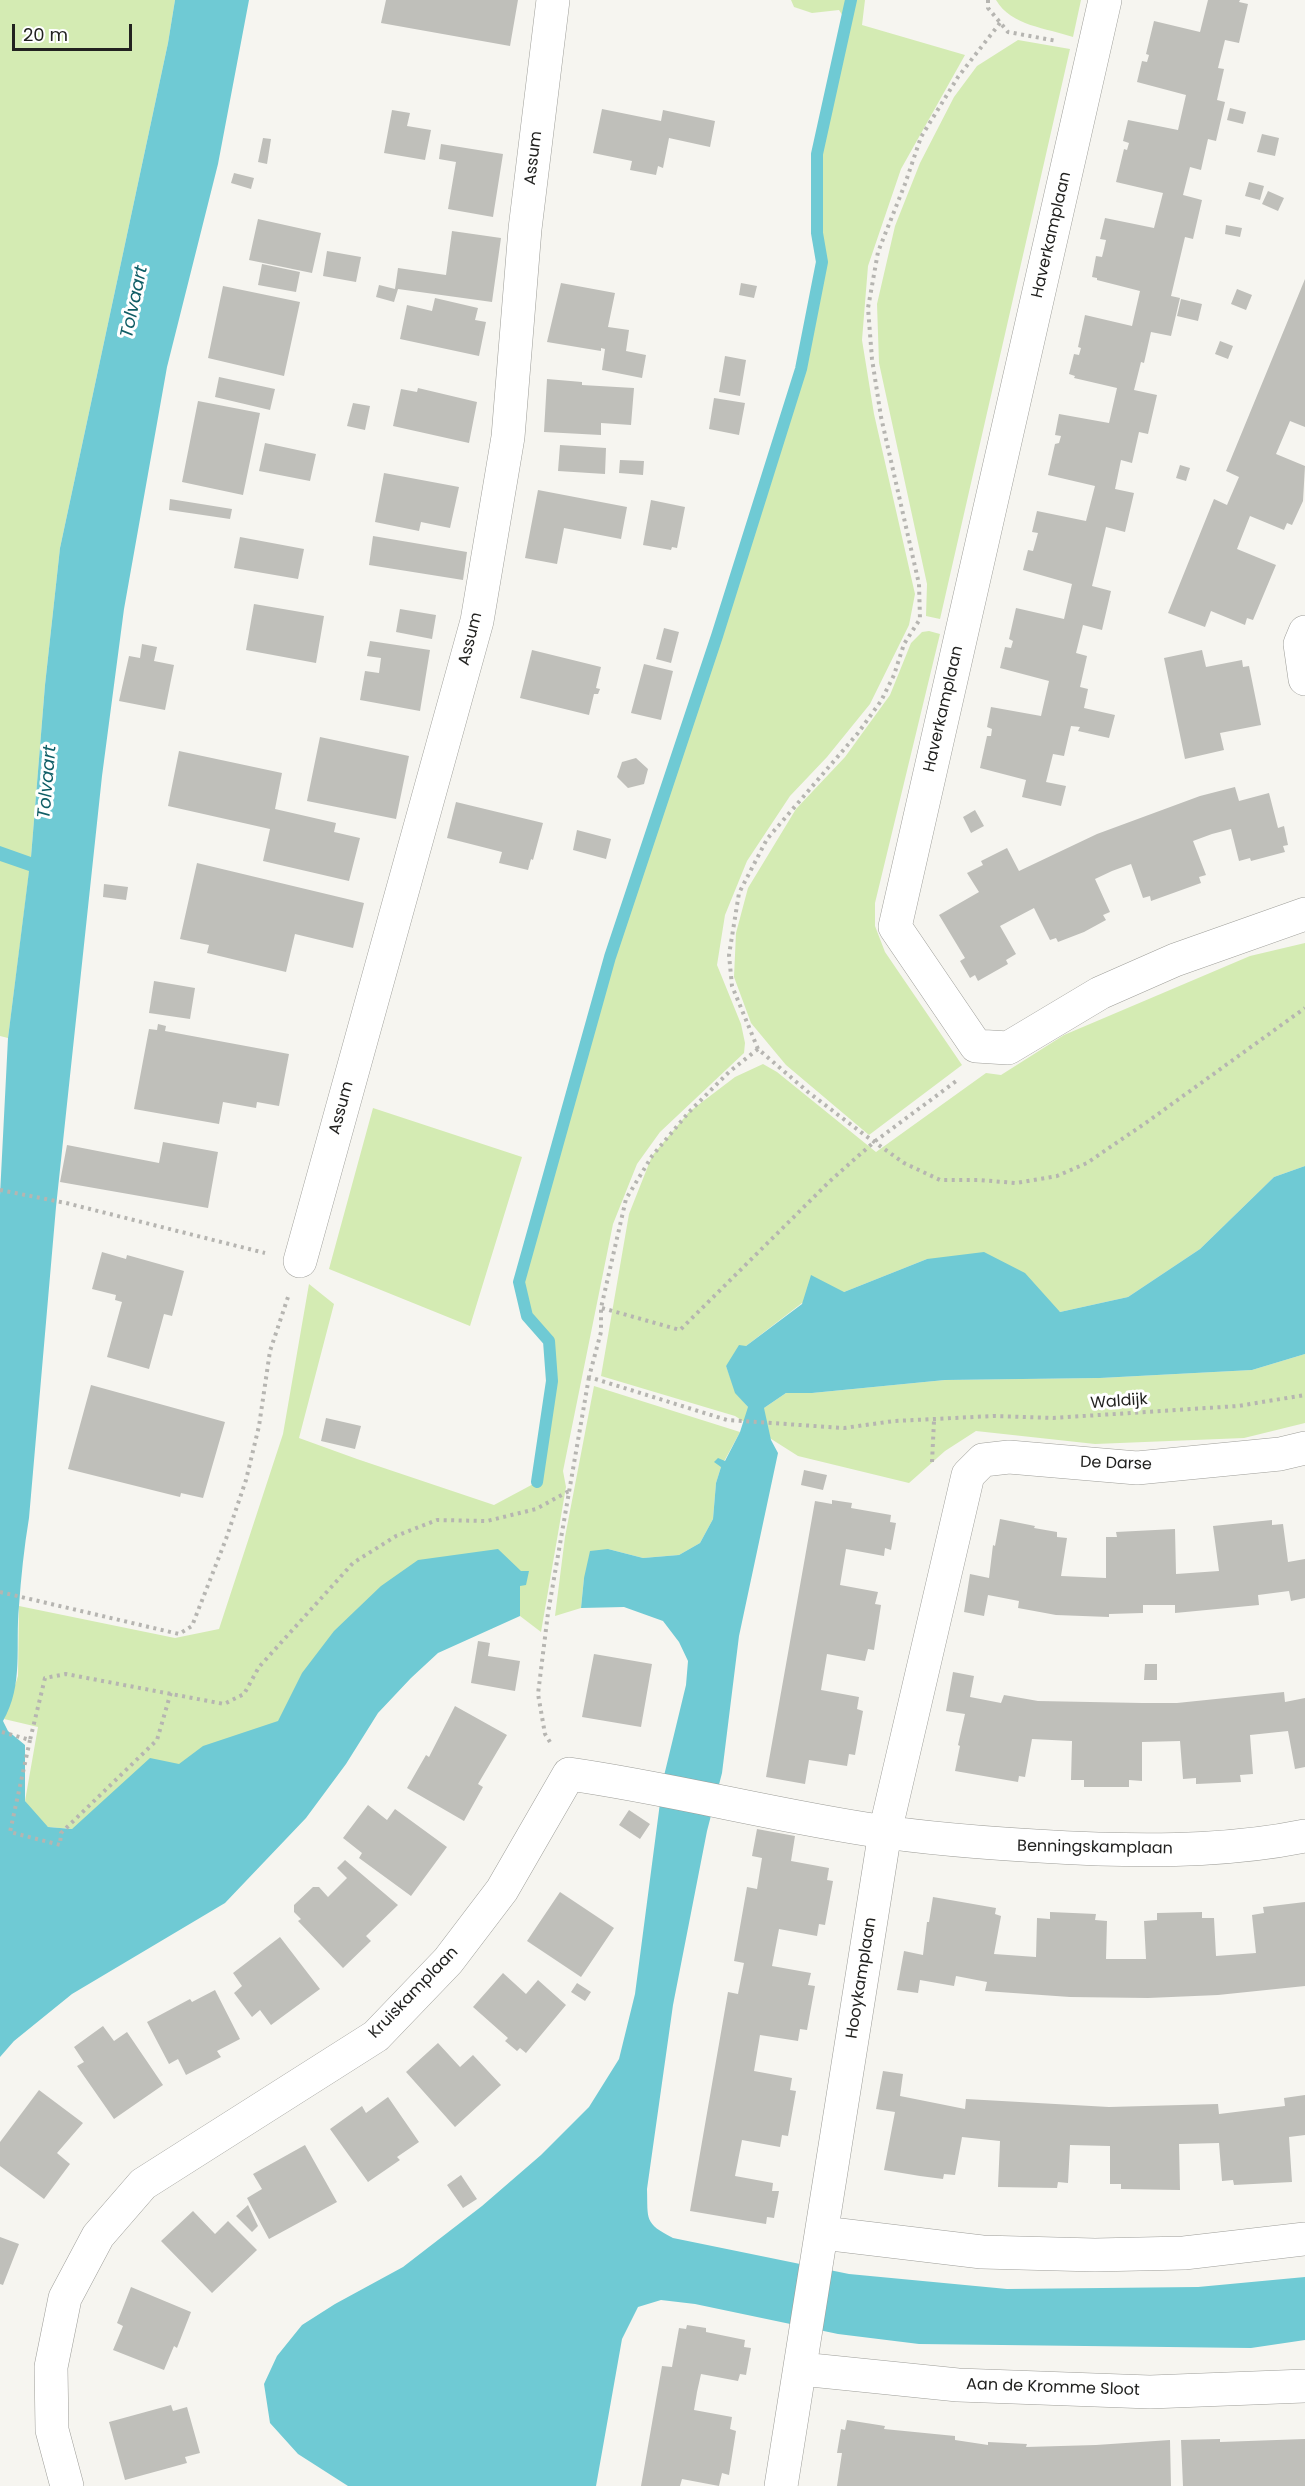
<!DOCTYPE html>
<html>
<head>
<meta charset="utf-8">
<style>
  body { margin:0 }
  #map { position:relative; width:1305px; height:2486px; overflow:hidden; background:#f6f5f0; font-family:Poppins,sans-serif }
  canvas { display:block }
  .scale { position:absolute; left:12px; top:24px; width:120px; height:27px; box-sizing:border-box; border:3px solid #222220; border-top:0; padding-left:8px; font-size:18px; line-height:21px; white-space:nowrap; color:#222220; -webkit-text-stroke:4px #fff; paint-order:stroke }
</style>
</head>
<body>
<div id="map">
<canvas width="1305" height="2486"></canvas>
<div class="scale">20 m</div>
</div>
<script>
const g = document.querySelector('canvas').getContext('2d');
g.lineJoin = 'round';
function fillPath(path, color) {
  g.fillStyle = color;
  g.fill(path, 'evenodd');
}
function strokePath(path, color, width, dash) {
  g.strokeStyle = color;
  g.lineWidth = width;
  g.lineCap = dash ? 'butt' : 'round';
  g.setLineDash(dash || []);
  g.stroke(path);
}
function label(font, color, halo, rows, align = 'center') {
  g.font = font + ' Poppins,sans-serif';
  g.lineWidth = 6;
  g.setLineDash([]);
  g.textBaseline = 'middle';
  g.strokeStyle = halo;
  g.fillStyle = color;
  for (const [text, x, y, turn = 0] of rows) {
    g.save();
    g.translate(x, y);
    g.rotate((+turn || 0) * Math.PI / 180);
    g.textAlign = isNaN(turn) ? turn : align;
    if (halo) g.strokeText(text, 0, 0);
    g.fillText(text, 0, 0);
    g.restore();
  }
}
fillPath(new Path2D(`
  M0,0H175L168,43L60,548L45,685L31,857L8,1038L0,1036Z
  M791,0H865L862,25L965,55L901,169L868,266L862,340L874,414L915,594L909,625L870,704L827,757L790,796L747,861L725,915L717,965L741,1024L745,1043L744,1053L660,1132L637,1164L613,1224L563,1471L566,1487L541,1632L520,1616V1585L529,1571L236,1778L72,1829L48,1827L33,1818L25,1801L38,1727L4,1719L18,1676L19,1606L175,1638L219,1629L283,1434L309,1284L334,1304L299,1438L357,1459L494,1505L537,1482L552,1381L549,1341L527,1316L519,1282L610,957L717,636L801,369L822,262L817,233V154L846,21L839,10L812,13L794,7Z
  M996,0H1081L1073,37C1047,28 1011,26 996,0Z
  M1018,40L1070,49L940,619L926,616L927,584L879,363L877,304L895,226L920,163L954,97L977,66Z
  M929,631L940,634L875,903V926L885,952L962,1065L869,1135L786,1065L751,1023L734,977L736,933L748,888L796,809L845,757L890,695L911,643L922,632Z
  M1305,943V1166L1274,1177L1200,1249L1128,1297L1060,1312L927,1259L844,1292L802,1303L746,1346L726,1366L736,1393L748,1407L764,1408L786,1393H812L945,1380L1100,1378L1252,1370L1305,1354V1423L1244,1438L1095,1444L976,1431L945,1451L909,1483L798,1456L735,1416L601,1376L629,1214L652,1156L689,1112L735,1077L763,1064L777,1072L876,1152L986,1073L1001,1075L1064,1035L1250,956Z
  M373,1108L522,1157L470,1326L329,1269Z
  M594,1386L740,1432L721,1467L716,1483L713,1519L700,1543L679,1555L643,1558L608,1549L584,1578L581,1608L555,1616L565,1537Z`), '#d4ebb3');
fillPath(new Path2D(`
  M175,0H249L218,164L167,367L124,609L102,776L56,1207L29,1518C24,1548 21,1577 19,1606C15,1646 24,1685 3,1721L8,1731L25,1745V1801L48,1827L72,1829L150,1758L179,1764L203,1746L278,1721L302,1673L334,1631L381,1586L418,1560L498,1549L521,1571H529L526,1585L520,1586V1616L438,1653L411,1678L378,1713L346,1764L306,1818L225,1903L72,1994L14,2041L0,2057V1195L8,1038L29,871L0,861V846L31,857L45,685L60,548L168,43Z
  M1305,1166V1354L1252,1370L1100,1378L945,1380L812,1393H786L764,1408L771,1440L778,1453L739,1636L722,1773L707,1831L673,2005L647,2189C648,2220 644,2223 673,2238L849,2274L1007,2289L1198,2287L1305,2277V2340L1251,2348L919,2344L838,2334L695,2304L661,2300L638,2307L622,2339L596,2486H348L298,2454L270,2423L264,2384L277,2356L302,2325L335,2304L403,2267L482,2206L541,2155L589,2107L619,2059L635,1994L663,1780L686,1685L688,1661L679,1642L663,1621L624,1607L581,1608L584,1578L590,1551L608,1549L643,1558L679,1555L700,1543L713,1519L716,1483L721,1467L714,1462L718,1458L725,1461L740,1432L748,1407L735,1393L726,1366L739,1345L746,1346L802,1304L811,1275L844,1292L927,1259L984,1252L1025,1273L1060,1312L1128,1297L1200,1249L1274,1177Z`), '#6fcad4');
strokePath(new Path2D(`
  M537,1482L552,1381L549,1341L527,1316L519,1282L610,957L717,636L801,369L822,262L817,233V154L851,0`), '#6fcad4', 12);
fillPath(new Path2D(`
  M386,0H518L510,46L381,23Z
  M1208,0H1240L1239,2L1248,4L1239,43L1225,40L1218,68L1224,69L1217,100L1225,102L1216,141L1208,139L1201,170L1190,167L1183,195L1202,200L1193,239L1185,237L1171,296L1180,298L1171,336L1151,332L1144,363L1141,362L1134,390L1157,395L1148,434L1139,432L1132,463L1121,460L1115,489L1134,493L1125,532L1106,527L1099,557L1092,586L1111,591L1102,630L1083,625L1076,653L1087,656L1080,687L1088,689L1084,708L1115,715L1109,738L1078,731L1080,727L1071,726L1064,756L1053,754L1046,782L1066,786L1061,806L1022,797L1026,780L980,768L987,736H991L992,729L987,727L991,707L1041,716L1049,681L1000,668L1005,647L1011,648L1013,641L1009,639L1016,608L1064,619L1072,584L1023,570L1028,550L1033,551L1038,533L1032,532L1037,511L1086,521L1095,486L1048,475L1055,444L1059,443L1061,436L1055,435L1059,414L1109,423L1117,388L1074,378L1075,376L1069,374L1074,354L1079,355L1081,348L1078,347L1085,315L1132,326L1140,291L1097,280V278L1092,277L1096,256L1102,257L1104,249L1106,240L1100,239L1105,218L1154,228L1163,193L1116,182L1124,149L1127,150L1129,143L1123,141L1128,120L1178,130L1186,95L1137,82L1142,61L1147,62L1149,55L1146,54L1154,21L1200,32Z
  M1230,108L1246,112L1243,124L1227,120Z
  M602,109L661,121L663,110L715,121L710,147L669,138L663,168L658,166L656,175L630,170L632,161L593,153Z
  M392,110L410,113L407,126L431,130L425,160L384,153Z
  M1262,134L1279,138L1275,156L1257,152Z
  M263,138L271,139L267,164L258,162Z
  M441,144L503,154L493,217L448,209L456,162L439,159Z
  M234,173L254,178L251,189L231,183Z
  M1249,182L1264,186L1260,200L1245,196Z
  M1268,191L1284,198L1278,211L1262,204Z
  M258,219L321,233L312,273L249,260Z
  M1226,225L1242,228L1240,237L1225,234Z
  M452,231L501,238L492,302L398,289L394,302L376,297L379,285L395,289L398,268L446,275Z
  M327,251L361,257L356,282L323,276Z
  M262,264L300,272L296,292L258,285Z
  M1305,279V427L1290,421L1276,454L1305,466L1303,501L1292,525L1287,523L1284,530L1250,516L1237,549L1276,565L1253,620L1247,618L1245,625L1211,611L1205,627L1168,613L1214,499L1227,505L1239,477L1226,471Z
  M561,283L615,293L608,327L629,330L626,351L646,355L642,378L602,370L605,349L601,348V351L547,342Z
  M741,283L757,286L754,298L739,295Z
  M223,286L300,302L284,376L208,358Z
  M1237,289L1252,295L1246,310L1231,304Z
  M435,298L478,308L475,320L486,322L479,356L400,339L407,305L432,311Z
  M1181,299L1202,304L1198,321L1177,316Z
  M1220,341L1233,346L1228,359L1215,354Z
  M725,356L746,360L740,396L719,392Z
  M219,377L275,389L270,410L215,397Z
  M547,379L582,382V385L634,388L631,425L601,423V435L544,432Z
  M418,388L477,402L469,443L393,426L401,389L417,392Z
  M714,398L745,403L739,435L709,429Z
  M198,401L260,413L243,495L182,482Z
  M353,403L370,406L365,430L347,426Z
  M265,443L316,454L310,481L259,471Z
  M560,445L606,448L605,474L558,471Z
  M620,460L644,461L643,475L619,473Z
  M1180,465L1190,468L1186,481L1176,478Z
  M384,473L459,487L450,528L421,522L419,531L375,522Z
  M538,490L627,507L621,539L564,528L557,564L525,558Z
  M170,499L232,509L230,519L169,510Z
  M651,500L685,507L677,548L672,547L671,550L643,545Z
  M373,536L467,552L463,580L369,565Z
  M240,537L304,549L298,579L234,568Z
  M254,604L324,616L316,663L246,650Z
  M400,609L436,615L432,639L396,632Z
  M664,628L679,632L671,663L656,659Z
  M370,641L430,650L420,711L360,700L365,671L379,673L381,658L367,656Z
  M142,644L157,647L154,661L174,665L165,710L119,701L129,656L140,658Z
  M532,650L601,667L596,688L600,689L598,694H594L589,715L520,698Z
  M1202,650L1206,667L1242,660L1243,667L1249,666L1261,725L1220,733L1224,750L1185,759L1164,658Z
  M644,664L673,671L661,720L631,713Z
  M320,737L409,756L396,819L307,801Z
  M179,751L282,773L275,809L336,823L334,832L360,838L349,881L263,861L270,829L168,806Z
  M636,758L648,769L644,784L628,788L617,777L622,762Z
  M1235,787L1239,801L1269,793L1278,828L1284,826L1288,845L1283,846L1285,852L1251,861L1250,858L1239,861L1231,829L1212,834L1193,841L1206,875L1199,877L1201,883L1151,901L1150,896L1143,898L1131,864L1112,871L1095,879L1110,912L1103,915L1106,920L1084,932L1058,942L1056,938L1050,940L1034,908L1000,926L1016,954L1006,960L1008,964L978,981L975,975L970,978L960,961L965,958L939,915L979,892L967,873L983,865L981,861L1007,848L1019,871L1097,834L1200,796Z
  M456,802L543,823L533,860L531,859L528,870L499,863L502,852L447,838Z
  M975,810L984,826L971,833L963,817Z
  M577,830L611,839L606,859L573,850Z
  M197,863L364,903L353,948L295,934L286,972L207,953L209,945L180,939Z
  M104,884L128,887L126,900L103,897Z
  M154,981L195,988L190,1019L149,1013Z
  M158,1024L166,1026L165,1031L289,1054L279,1106L257,1102L256,1108L223,1102L219,1124L134,1109L149,1029L157,1030Z
  M163,1142L218,1152L208,1208L60,1182L67,1145L159,1163Z
  M102,1252L126,1259L127,1255L184,1271L172,1316L164,1314L149,1369L107,1357L122,1302L115,1300L116,1295L92,1289Z
  M91,1385L225,1422L203,1498L181,1493L180,1497L68,1469Z
  M326,1418L361,1426L355,1449L321,1441Z
  M804,1470L827,1475L823,1490L801,1485Z
  M832,1500L852,1503L851,1508L891,1515L890,1522L896,1523L891,1550L885,1548L884,1556L846,1549L840,1585L878,1592L875,1604L881,1605L874,1650L868,1649L865,1661L827,1654L821,1690L859,1697L857,1709L863,1711L855,1755L849,1754L847,1766L809,1760L805,1784L766,1777L815,1501L832,1504Z
  M1000,1519L1035,1526L1034,1528L1057,1532V1537L1067,1538L1061,1576L1106,1578V1537H1117L1116,1532L1175,1529L1176,1574L1219,1571L1213,1526L1272,1520V1525L1283,1524L1288,1562L1305,1559V1598L1291,1601L1289,1591L1258,1595L1259,1605L1175,1613V1605H1143V1613L1109,1614V1617L1056,1615L1018,1608L1019,1601L988,1595L984,1616L964,1612L970,1574L989,1578L993,1545L995,1546Z
  M478,1641L490,1643L488,1656L520,1661L515,1691L471,1683Z
  M594,1654L652,1664L641,1727L582,1717Z
  M1145,1664H1157V1680H1144Z
  M953,1672L974,1676L970,1697L1001,1703L1004,1695L1038,1701L1142,1703H1177L1284,1692L1285,1702L1305,1698V1767L1295,1769L1288,1731L1250,1735L1253,1774L1240,1775L1241,1782L1196,1784V1778L1183,1779L1180,1741L1142,1742V1781L1129,1780V1787H1084V1780H1071L1072,1741L1032,1739L1025,1777L1019,1776L1018,1782L955,1771L960,1746L958,1745L965,1714L946,1711Z
  M455,1706L507,1735L478,1784L483,1787L464,1821L407,1788L426,1755L429,1757Z
  M368,1805L387,1820L395,1809L447,1847L411,1896L359,1858L362,1853L343,1838Z
  M629,1810L650,1824L640,1839L619,1825Z
  M757,1829L795,1836L791,1861L829,1868L827,1880L833,1881L825,1925L819,1924L817,1936L779,1929L772,1966L811,1973L808,1985L815,1986L807,2030L800,2029L798,2041L760,2035L754,2071L792,2078L790,2090L796,2091L788,2136L782,2135L780,2147L742,2140L735,2176L773,2183L772,2191H779L774,2218L767,2217L766,2224L690,2211L728,1992L738,1994L744,1963L734,1961L747,1887L757,1889L762,1858L752,1856Z
  M345,1860L398,1905L366,1936L371,1941L343,1968L298,1921L301,1919L294,1912V1905L313,1887H319L328,1897L347,1878L337,1868Z
  M560,1892L614,1928L581,1977L527,1941Z
  M933,1897L996,1908L995,1914L1001,1916L994,1954L1036,1957L1037,1918L1050,1919V1912L1096,1914L1095,1920L1107,1921L1106,1959H1146L1144,1921L1157,1920V1913L1202,1912V1918H1214L1216,1956L1256,1953L1252,1915L1264,1913L1263,1907L1305,1902V1986L1218,1995L1148,1998L1070,1997L985,1991L987,1982L956,1976L954,1986L920,1980L918,1993L897,1990L904,1951L923,1955L927,1922H929Z
  M280,1937L320,1989L271,2025L260,2010L252,2017L234,1993L242,1986L233,1973Z
  M503,1973L526,1994L538,1980L566,2005L526,2053L520,2048L517,2051L505,2041L508,2038L473,2007Z
  M577,1983L591,1992L585,2001L571,1992Z
  M215,1990L240,2039L217,2051L221,2057L186,2075L178,2059L169,2064L147,2022L190,1999L192,2002Z
  M103,2026L114,2041L127,2032L163,2085L114,2119L77,2066L84,2062L74,2047Z
  M438,2043L460,2067L473,2055L501,2085L455,2127L406,2072Z
  M883,2071L903,2074L900,2096L965,2109L966,2099L1109,2107L1218,2104L1219,2114L1285,2106L1284,2098L1305,2095V2135L1289,2137L1292,2182L1234,2185L1233,2180L1222,2181L1219,2143L1179,2144L1180,2190L1121,2189V2184H1110V2146L1070,2145L1068,2183L1058,2182L1057,2188L998,2187L1000,2141L962,2137L955,2175L944,2174L943,2179L920,2176L884,2170L895,2112L876,2109Z
  M39,2090L83,2123L57,2153L70,2164L44,2199L0,2166V2142Z
  M388,2097L419,2142L397,2157L400,2160L368,2182L330,2129L362,2106L366,2113Z
  M305,2145L337,2202L269,2239L247,2198L262,2189L253,2174Z
  M461,2175L477,2199L463,2208L447,2185Z
  M248,2205L258,2226L252,2232L236,2216Z
  M193,2211L215,2234L228,2221L257,2250L212,2293L161,2241Z
  M0,2237L19,2244L3,2285L0,2284Z
  M131,2287L191,2312L177,2348L174,2346L164,2370L113,2350L123,2326L117,2323Z
  M687,2325L706,2328V2332L745,2340L744,2347L751,2348L746,2375L740,2374L738,2381L701,2374L697,2392L694,2410L732,2417L730,2429L736,2431L729,2475L722,2473L719,2486L682,2479L680,2486H641L662,2366L672,2367L679,2328L686,2329Z
  M171,2405L173,2411L187,2407L200,2453L185,2457L187,2463L125,2480L109,2422Z
  M847,2420L885,2426L884,2429L955,2436V2440L988,2445V2442L1027,2444L1026,2447L1096,2445L1170,2440L1171,2486H837L842,2453H837L841,2429L845,2430Z
  M1220,2439V2442L1305,2439V2486H1183L1181,2440Z`), '#bfbfba');
const street = new Path2D(`
  M1105,0L895,927L976,1046L1008,1048L1100,993L1175,960L1305,914
  M1305,632L1300,644L1305,679
  M300,1261L477,621L508,437L525,229L553,0
  M823,2233L982,2252L1095,2255L1184,2253L1305,2239
  M801,2369L958,2385L1150,2392L1305,2386
  M67,2486L52,2430L51,2367L65,2298L98,2236L143,2184L376,2036L448,1961L502,1890L569,1774C675,1789 779,1817 885,1832C956,1842 1026,1846 1098,1849C1166,1851 1237,1850 1305,1836
  M781,2486L885,1832L968,1475L983,1460L1009,1457L1137,1468L1280,1454L1305,1448`);
strokePath(street, '#9e9e99', 34);
strokePath(new Path2D(`
  M988,0V8L1008,32L1057,41
  M1000,23L958,77L921,137L905,184L878,252L868,308L872,359L881,417L919,584L920,619L904,644L894,675L881,701L858,733L767,839L739,893L729,955L732,986L758,1049L808,1092L866,1136L904,1163L940,1180H980L1016,1183L1057,1176L1087,1163L1147,1122L1305,1008
  M758,1049L729,1072L689,1112L652,1156L626,1199L601,1308V1332L589,1377L727,1420L844,1428L894,1421L993,1416L1053,1418L1238,1406L1305,1395
  M0,1190L66,1203L265,1253
  M602,1308L680,1330L830,1181L874,1142L959,1079
  M932,1462L934,1421
  M0,1592L179,1634L192,1626L226,1539L246,1480L259,1426L270,1351L289,1294
  M2,1732L30,1740L45,1678L66,1674L224,1704L244,1694L259,1667L353,1563L396,1536L437,1520L487,1521L536,1509L569,1491
  M30,1740L10,1832L60,1845L61,1833L157,1740L171,1692
  M550,1742L545,1734L538,1694L548,1613L589,1377`), '#b6b5b1', 4, [3, 4.5]);
strokePath(street, '#fff', 33);
label('16px', '#222220', '#fff', [
  ["Assum",534,158,-83],
  ["Haverkamplaan",1052,235,-77],
  ["Assum",471,639,-76],
  ["Haverkamplaan",944,709,-77],
  ["Assum",342,1108,-75],
  ["Waldijk",1119,1402,-4],
  ["De Darse",1116,1464,2],
  ["Benningskamplaan",1095,1848,1],
  ["Hooykamplaan",862,1978,-81],
  ["Kruiskamplaan",414,1993,-46],
  ["Aan de Kromme Sloot",1053,2388,2]
]);
label('italic 18px', '#0f5d65', '#fff', [
  ["Tolvaart",135,302,-78],
  ["Tolvaart",48,782,-85]
]);
</script>
</body>
</html>
